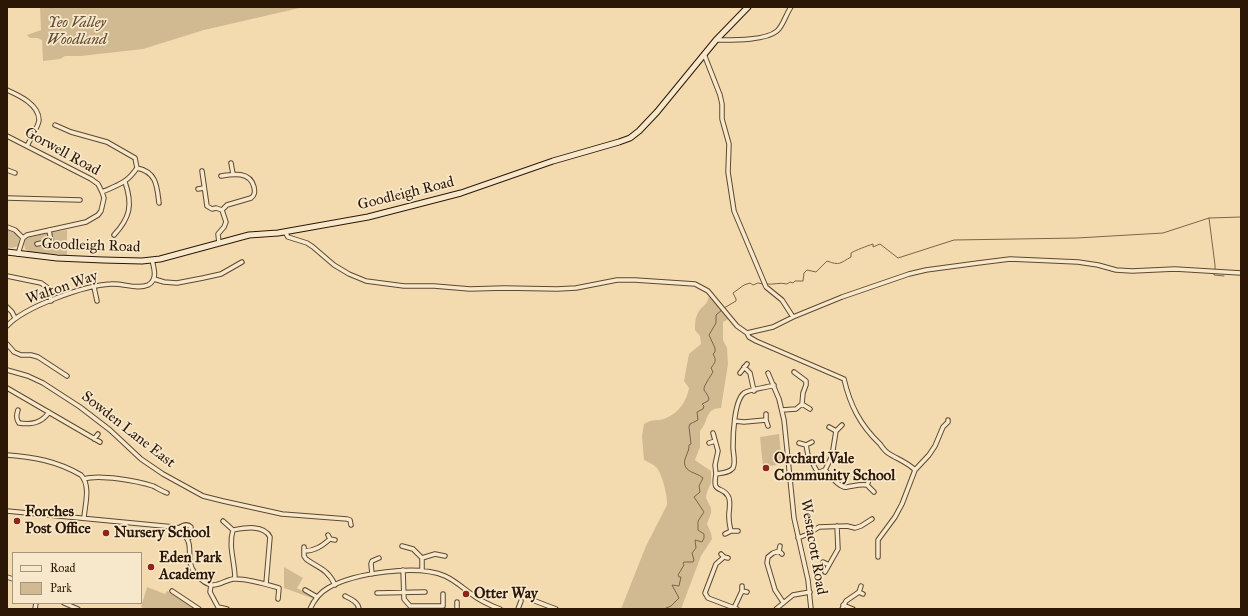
<!DOCTYPE html>
<html>
<head>
<meta charset="utf-8">
<style>
  body { margin:0 }
  #map { position:relative; width:1248px; height:616px; overflow:hidden; background:#f3dbaf; font-family:"IM FELL Great Primer",serif }
  canvas { display:block }
  .frame { position:absolute; inset:0; border:8px solid #2c1706; pointer-events:none }
  .legend { position:absolute; left:12px; top:552px; width:130px; height:52px; box-sizing:border-box; background:#f7e8cb; border:1px solid #a6947c; margin:0; padding:5px 7px; list-style:none; font-size:12px; color:#2c1706 }
  .legend li { display:flex; align-items:center; gap:8px; height:20px }
  .legend b { width:20px; border:1px solid #a6947c }
</style>
</head>
<body>
<div id="map">
<canvas width="1248" height="616"></canvas>
<div class="frame"></div>
<ul class="legend">
<li><b style="height:5px;background:#f7e8cb"></b>Road</li>
<li><b style="height:11px;background:#d1ba92"></b>Park</li>
</ul>
</div>
<script>
const g = document.querySelector('canvas').getContext('2d');
g.lineJoin = 'round';
function fillPath(path, color) {
  g.fillStyle = color;
  g.fill(path, 'evenodd');
}
function strokePath(path, color, width, dash) {
  g.strokeStyle = color;
  g.lineWidth = width;
  g.lineCap = dash ? 'butt' : 'round';
  g.setLineDash(dash || []);
  g.stroke(path);
}
function label(font, color, halo, rows, align = 'center') {
  g.font = font + ' "IM FELL Great Primer",serif';
  g.lineWidth = 3.5;
  g.setLineDash([]);
  g.textBaseline = 'middle';
  g.strokeStyle = halo;
  g.fillStyle = color;
  for (const [text, x, y, turn = 0] of rows) {
    g.save();
    g.translate(x, y);
    g.rotate((+turn || 0) * Math.PI / 180);
    g.textAlign = isNaN(turn) ? turn : align;
    if (halo) g.strokeText(text, 0, 0);
    g.fillText(text, 0, 0);
    g.restore();
  }
}
fillPath(new Path2D(`
  M40,7H304L204,30L143,49L81,56H65L60,59L43,61L42,40L37,38H30L27,35L41,30Z
  M7,228L16,234L19,238L18,246L12,248L7,247Z
  M67,230V255L30,252L25,249L24,242L27,238L47,233Z
  M709,295L729,319L723,322V340L727,348L728,364L721,408C705,408 709,421 700,431V447L695,460L696,461L711,471V483L707,492L706,498L711,508V513L707,524L711,533L712,539L701,556L681,609H621L646,546L667,505C668,497 662,473 656,467C653,464 648,462 644,460L642,436L644,424C653,418 658,422 666,418C679,413 687,400 689,388L684,381L689,354L701,344L700,336L695,330C695,324 695,317 699,311C704,304 707,306 709,295Z
  M779,434L782,464L763,467L760,437Z
  M284,567L303,578L297,588L313,597L312,598L284,588Z
  M147,587L165,594L167,591L196,609H146L141,607Z`), '#d1ba92');
strokePath(new Path2D(`
  M1209,218L1215,265V270
  M1214,273V275L1224,276
  M766,284C774,285 780,282 787,284L790,282L793,283L795,281H803L804,273L807,270L816,272L827,261C840,266 840,263 851,257V253C856,250 867,246 873,244V247L880,244L898,258L954,240L1077,238L1163,233L1209,218L1241,217
  M724,308L736,301V299L733,293L744,285L750,283L753,285L758,283L763,284
  M664,609L671,606L679,598L672,585L679,586L681,577H679L678,575L684,565L683,563L684,562H693L694,560L692,553L696,548L695,540L702,542L704,538V534L698,530V521L704,512L694,497L700,492L699,486L703,478C699,474 691,473 687,469C680,461 690,453 689,445L691,444L689,427L690,424L698,420L697,412L703,409L704,406L702,404L708,401L709,399C708,395 706,393 704,390C703,386 711,376 713,372L711,368C715,362 717,361 713,354L715,352V348L709,335L716,323V315L722,310`), '#7b6449', 1);
const street = new Path2D(`
  M716,40C731,40 765,41 777,31C783,26 786,14 791,7
  M704,54L720,95L722,104V119L729,144L728,172L734,211L766,287L782,300L793,317
  M7,90C18,95 39,104 39,120C39,125 30,140 27,146
  M55,125L71,132L107,142L135,158L137,168C127,183 118,185 102,192
  M7,136L91,179L98,184L102,192L104,198L101,211L98,215L86,222L27,235L23,238L18,254
  M231,163L233,174
  M137,168C157,172 157,187 159,203
  M7,170L15,173
  M202,171L207,206L212,209L216,208L222,210
  M198,189L204,188
  M7,198L80,200
  M7,227L15,230L23,238
  M285,232L288,237L307,243L313,247L334,265L349,274L366,281L404,286H434L470,289L504,288L557,289L576,288L617,280H635L695,284L708,291L737,326L747,333L749,337L756,341L844,379C850,405 860,425 880,444C882,447 885,451 888,453C897,459 907,462 915,470L902,504L895,517L878,540V557
  M114,235C130,218 133,205 125,182
  M219,243L218,234L224,227L226,222L222,210L227,205L251,198C255,195 255,192 254,187C250,171 233,174 221,176
  M37,244L51,241L49,230
  M7,276L41,283L48,288L51,301
  M154,279L164,282L177,283L203,278L221,274L242,262
  M94,287L97,301
  M7,307L12,312L15,318
  M7,326C24,307 85,285 111,284C123,283 137,290 148,285C158,280 154,268 152,260
  M747,333L773,327L793,317L842,297L909,274L926,270L978,263L1010,259L1078,262L1098,265L1116,270L1132,271L1175,269L1241,273
  M7,344L14,352L21,355H31L38,357L67,376
  M744,367L750,373L754,391
  M7,370L28,376L43,383L80,407L110,430L141,459L163,474L203,496L223,501L282,514L347,519L350,520L351,525
  M740,373L747,364
  M768,373L779,399L784,420L794,518L808,580L811,609
  M7,388L100,442
  M802,404L810,409
  M18,410C16,415 16,419 19,423C32,425 42,423 49,412
  M782,410L796,409L802,404L803,393L806,385V381L794,372
  M766,414V420L768,426
  M735,421L744,422L766,420
  M829,427L836,431
  M713,433L718,451L715,465L716,474
  M94,439L98,434
  M709,443L715,441
  M799,443L806,445L812,442
  M806,445L808,455L818,473
  M7,455C34,457 57,461 81,475C91,486 85,504 84,518
  M825,470C830,475 840,489 847,487C854,486 859,484 867,485L874,492
  M915,470L929,455L935,446L943,427L948,422V420
  M790,478L809,476L825,470L832,456L836,431L842,425
  M84,479C99,474 138,481 153,486C157,488 162,491 167,493
  M867,485L870,478
  M7,511L174,527L179,528
  M223,521L233,530
  M179,528C183,533 188,538 189,544C191,555 187,563 195,573C199,578 206,585 213,585C220,585 226,580 233,579C247,578 266,584 279,588L278,599
  M179,528C183,525 187,523 191,527L190,537L187,539
  M731,531C730,527 729,522 729,518C728,512 732,502 728,496C722,485 712,495 716,474C722,473 729,473 733,468C736,462 733,453 733,447C733,435 734,401 744,393C750,389 766,388 774,385
  M725,534L731,531H738
  M328,535L330,539L335,540
  M798,538L808,534L819,527L847,526L855,528L861,526L872,519
  M402,546L413,549L422,558V570
  M780,546L779,551L782,554
  M304,547V556L306,559C318,568 328,569 335,585
  M304,551C315,551 322,546 330,539
  M779,551L773,553L768,557L767,563L775,590L783,602
  M721,554L724,557L728,558
  M724,557L716,564L705,593L708,598L737,609
  M422,558L435,554L445,556
  M823,562L829,565
  M403,570L404,599L410,606H443V594
  M825,572L838,549L837,526
  M372,574L371,564L372,561L379,558
  M7,577L13,579
  M235,579C235,562 228,546 233,530C244,528 264,524 270,537L266,584
  M211,585L210,592L218,607
  M742,586V591L747,592
  M861,586L859,592L863,594
  M305,590L317,597
  M172,591L199,609
  M377,593L425,592
  M345,596C351,599 358,602 359,609
  M535,601L556,609
  M457,602V609
  M64,603L78,609
  M843,605L853,609
  M218,607L227,609
  M734,608L742,591
  M35,609L36,603
  M310,609C314,600 319,593 328,588C354,573 417,564 445,576C454,580 462,587 470,593C479,600 489,605 500,609
  M518,609L521,601
  M776,609L793,595L810,592
  M842,609L846,601L859,592`);
const secondary = new Path2D(`
  M7,252L57,258L103,260L142,261L160,259L249,235L278,233L368,217L461,193L553,161L619,142L630,138L639,131L657,112L716,40L748,7`);
strokePath(street, '#5e4830', 5.5);
strokePath(secondary, '#2c1706', 7);
strokePath(street, '#f7e8cb', 3.5);
strokePath(secondary, '#f7e8cb', 5);
for (const [x, y, r, color] of [
  [766,468,4,"#8f2418"],
  [17,521,4,"#8f2418"],
  [106,533,4,"#8f2418"],
  [151,567,4,"#8f2418"],
  [466,594,4,"#8f2418"]
]) {
  const dot = new Path2D();
  dot.arc(x, y, r, 0, 2 * Math.PI);
  g.fillStyle = color;
  g.fill(dot);
  strokePath(dot, '#f7e8cb', 1.5);
}
label('italic 15px', '#5e4830', '#f7e8cb', [
  ["Yeo Valley",77,23],
  ["Woodland",77,40]
]);
label('15px', '#2c1706', '#f7e8cb', [
  ["Gorwell Road",62,152,29],
  ["Goodleigh Road",406,194,-14],
  ["Goodleigh Road",91,246,2],
  ["Walton Way",62,288,-19],
  ["Sowden Lane East",128,430,38],
  ["Westacott Road",813,547,80]
]);
label('bold 15px', '#2c1706', '#f7e8cb', [
  ["Orchard Vale",774,459],
  ["Community School",774,476],
  ["Forches",25,512],
  ["Post Office",25,529],
  ["Nursery School",114,533],
  ["Eden Park",159,558],
  ["Academy",159,575],
  ["Otter Way",474,594]
], 'left');
</script>
</body>
</html>
